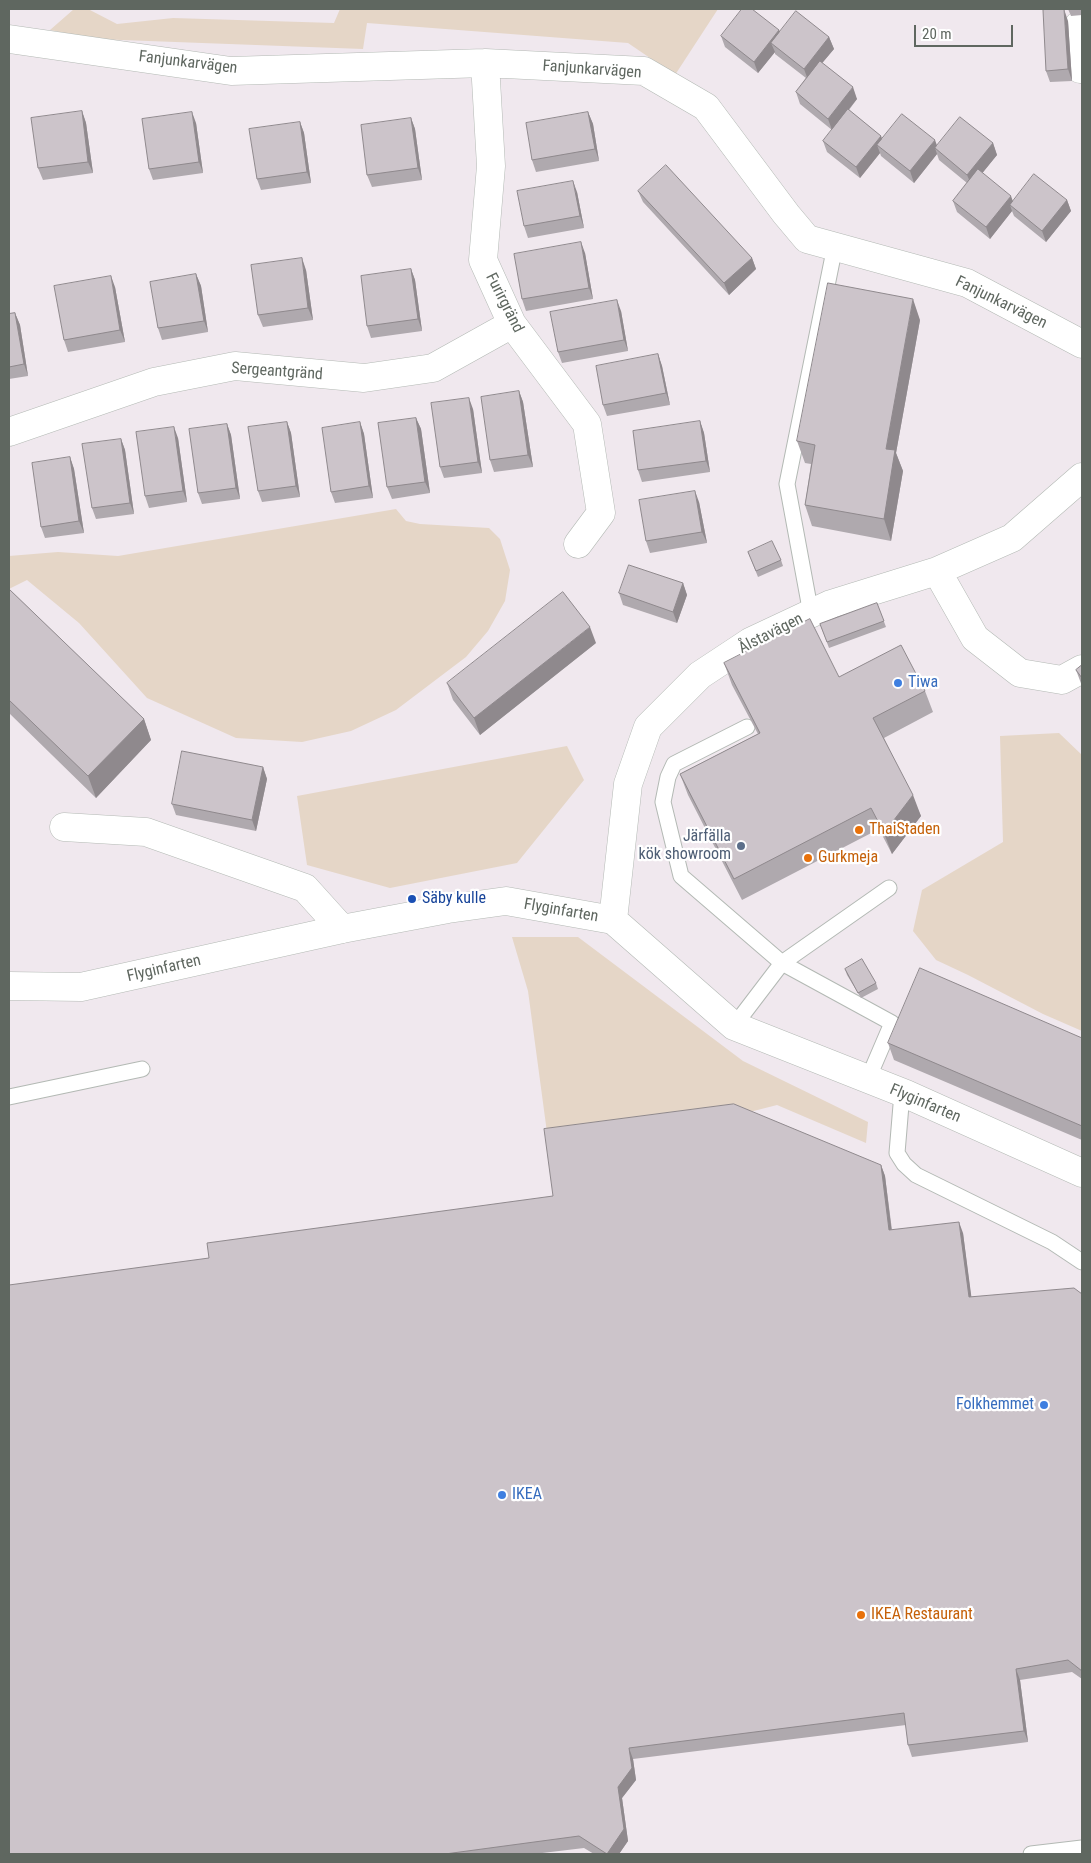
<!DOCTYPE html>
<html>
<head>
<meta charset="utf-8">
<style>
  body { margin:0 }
  #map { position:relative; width:1091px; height:1863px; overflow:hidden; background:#f0e8ee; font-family:"Roboto Condensed",sans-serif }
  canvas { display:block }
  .frame { position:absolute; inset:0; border:10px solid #5f6760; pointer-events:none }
  .scale { position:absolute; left:914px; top:25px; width:99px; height:22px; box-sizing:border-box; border:2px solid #5f6760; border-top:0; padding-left:6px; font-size:15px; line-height:18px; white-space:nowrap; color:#5f6760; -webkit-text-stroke:4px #fff; paint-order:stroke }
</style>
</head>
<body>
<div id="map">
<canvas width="1091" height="1863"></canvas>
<div class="frame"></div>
<div class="scale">20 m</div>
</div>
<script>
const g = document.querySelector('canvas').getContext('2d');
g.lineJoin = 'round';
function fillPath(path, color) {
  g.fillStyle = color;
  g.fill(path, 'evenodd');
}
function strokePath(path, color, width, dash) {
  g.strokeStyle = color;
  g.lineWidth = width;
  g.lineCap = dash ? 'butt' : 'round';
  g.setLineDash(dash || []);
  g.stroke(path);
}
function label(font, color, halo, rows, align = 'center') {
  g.font = font + ' "Roboto Condensed",sans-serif';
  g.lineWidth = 4.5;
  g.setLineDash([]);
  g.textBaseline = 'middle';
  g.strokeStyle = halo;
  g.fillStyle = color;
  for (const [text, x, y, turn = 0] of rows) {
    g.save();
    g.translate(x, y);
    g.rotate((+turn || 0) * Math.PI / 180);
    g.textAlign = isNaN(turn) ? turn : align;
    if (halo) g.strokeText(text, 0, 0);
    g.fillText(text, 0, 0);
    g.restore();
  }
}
fillPath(new Path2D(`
  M74,9H88L117,24L173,18L334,23L340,9H718L675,75L628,43L367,23L363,49L95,39L50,30Z
  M396,509L406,521L420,524L489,528L500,539L510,570L505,601L488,631L466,657L396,710L351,731L302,742L236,738L147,698L79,623L27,580L9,589V556L58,552L118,556Z
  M1059,733L1082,755V1031L1043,1014L968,975L936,960L913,931L922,890L1003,842L1000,736Z
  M567,746L584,780L517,863L390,888L307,865L297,796Z
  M512,937H578L743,1061L868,1122L866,1143L777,1105L738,1115L548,1140L528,991Z`), '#e5d6c7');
const service = new Path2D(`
  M811,614L787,484L835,246
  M747,727L674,764L668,777L663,802L681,876L782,963L892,1023L868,1079
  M734,1026L782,963L889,888
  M902,1093L897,1153L904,1164L916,1175L1052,1242L1082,1262
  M9,1097L142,1069
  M1031,1854L1082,1848`);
const minor = new Path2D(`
  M1082,25H1079L1080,69H1082
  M9,39L231,71L485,63L644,71L706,107L786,214L807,239L967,283L1082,344
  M485,63L491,166L483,260L512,324L587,424L601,513L578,544
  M9,432L154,382L235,366L364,378L433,368L512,324
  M937,571L975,638L1020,673L1062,680L1082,669
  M64,827L146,832L305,888L342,929
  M613,920L628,784L648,727L700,675L750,642L831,604L937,571L1012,538L1082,477
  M9,986L81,987L342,929L448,909L506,901L613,920L734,1026L906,1094L1082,1173`);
strokePath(service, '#b3b9b4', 17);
strokePath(minor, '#b3b9b4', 29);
strokePath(service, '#fff', 15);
strokePath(minor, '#fff', 28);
fillPath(new Path2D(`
  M1068,9H1082V15L1071,16Z
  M1068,21L1072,81L1050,82L1046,71Z
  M779,30L780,32L829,37L834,49L822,63L857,99L849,110L881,136L882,139L937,146L993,143L997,155L982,173L1013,201L1067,200L1071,211L1046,242L1014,216L1012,211L990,239L957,212L953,201L967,183L939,160L937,154L914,183L881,156L880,153L860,178L827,152L823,141L832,130L800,104L796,92L806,78L775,54V52L758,73L725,47L721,36Z
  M82,111L86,123L93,173L43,180L38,168Z
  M588,112L593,124L599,161L536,172L532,160Z
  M411,118L415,129L422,180L372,187L367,175Z
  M300,122L304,133L311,183L261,190L257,179Z
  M196,123L203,173L153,180L149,169Z
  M638,191L752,258L756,269L729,295L643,202Z
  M577,192L584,228L528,238L524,226Z
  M585,253L593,299L526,311L522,299Z
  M411,269L415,280L422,331L371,338L367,326Z
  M306,270L313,320L263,327L258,315Z
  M196,274L201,286L208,332L162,340L158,328Z
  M115,287L125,342L68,352L64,340Z
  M621,311L628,351L562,363L558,352Z
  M15,313L20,325L28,376L9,379V314Z
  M920,320L896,453L903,471L891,541L812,526L805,505L811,464L805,463L797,441Z
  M658,354L662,366L670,405L607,416L603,405Z
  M519,391L523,402L533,467L494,472L490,460Z
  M473,409L482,473L444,478L440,467Z
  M416,418L421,429L430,493L392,499L387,487Z
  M700,421L704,433L710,472L642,482L638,470Z
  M287,422L291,433L300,497L262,502L258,491Z
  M360,422L364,434L373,498L335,503L331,492Z
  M227,424L231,435L240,499L202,504L198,493Z
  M178,438L187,502L149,508L145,496Z
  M121,439L125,450L134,514L96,519L92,508Z
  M70,457L74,469L84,533L45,538L41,527Z
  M699,502L707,543L650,553L646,541Z
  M748,552L781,560L783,566L758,577Z
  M683,583L687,595L677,623L623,605L619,593Z
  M9,589L144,719L151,740L96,798L9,713Z
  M877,603L886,627L829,648L820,624Z
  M596,643L480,735L453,700L447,683Z
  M724,663L925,691L933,712L884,738L921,816L892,854L879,829L742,900L688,795L680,774L758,734L732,685Z
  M1082,665V686L1076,670Z
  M263,767L267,779L256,831L176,815L172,804Z
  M845,969L876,983L878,989L861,998L847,975Z
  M1082,1038V1140L894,1060L888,1043Z
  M881,1165L885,1176L892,1230L963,1233L971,1297L1082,1294V1679L1072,1672L1020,1680L1028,1742L912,1757L908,1745L906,1725L633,1759L636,1780L622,1798L628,1841L619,1854H594L584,1848L534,1854H9L209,1258Z`), '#afa9ae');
fillPath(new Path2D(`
  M1064,9L1068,21L1072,81L1068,69Z
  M779,30L783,42L771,43L775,52L758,73L754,62Z
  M829,37L834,49L808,80L804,69Z
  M853,87L857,99L832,130L828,119Z
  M82,111L86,123L93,173L88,162Z
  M192,112L196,123L203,173L199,162Z
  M588,112L593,124L599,161L595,149Z
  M411,118L415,129L422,180L418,168Z
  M300,122L304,133L311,183L307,172Z
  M881,136L885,147L877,145L880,153L860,178L856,167Z
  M935,140L939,151L935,148L937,154L914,183L910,171Z
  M993,143L997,155L972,186L967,175Z
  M573,181L577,192L584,228L580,216Z
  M1011,196L1015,207L1010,205L1012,211L990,239L986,227Z
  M1067,200L1071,211L1046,242L1042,231Z
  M581,242L585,253L593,299L589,288Z
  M302,258L306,270L313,320L308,308Z
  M752,258L756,269L729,295L724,283Z
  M411,269L415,280L422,331L418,319Z
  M196,274L201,286L208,332L204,321Z
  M111,276L115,287L125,342L120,330Z
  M913,299L920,320L896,453L903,471L891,541L884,519L886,449Z
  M617,300L621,311L628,351L624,340Z
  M15,313L20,325L28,376L24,364Z
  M658,354L662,366L670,405L666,393Z
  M519,391L523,402L533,467L528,455Z
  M469,398L473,409L482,473L478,462Z
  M416,418L421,429L430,493L425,482Z
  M700,421L704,433L710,472L706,461Z
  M287,422L291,433L300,497L296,486Z
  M360,422L364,434L373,498L369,486Z
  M227,424L231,435L240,499L236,488Z
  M174,427L178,438L187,502L183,491Z
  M121,439L125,450L134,514L130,503Z
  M70,457L74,469L84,533L79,521Z
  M695,491L699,502L707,543L702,532Z
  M683,583L687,595L677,623L673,612Z
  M590,627L596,643L480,735L474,718Z
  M144,719L151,740L96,798L88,776Z
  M263,767L267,779L256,831L252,820Z
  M913,795L921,816L892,854L884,833Z
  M881,1165L885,1176L893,1242L889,1230Z
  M959,1222L963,1233L973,1309L969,1297Z
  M1016,1669L1020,1680L1028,1742L1024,1731Z
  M629,1748L633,1759L636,1780L622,1798L628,1841L619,1854H607L618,1787Z`), '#8f898d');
const building = new Path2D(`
  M742,9H752L779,30L754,62L721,36Z
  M1064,9L1068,69L1046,71L1043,10Z
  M796,11L829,37L804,69L771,43Z
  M820,61L853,87L828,119L796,92Z
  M848,109L881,136L856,167L823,141Z
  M82,111L88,162L38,168L31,118Z
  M192,112L199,162L149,169L142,119Z
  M588,112L595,149L532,160L526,123Z
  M902,114L935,140L910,171L877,145Z
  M960,117L993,143L967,175L935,148Z
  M411,118L418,168L367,175L361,125Z
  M300,122L307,172L257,179L249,129Z
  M666,165L752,258L724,283L638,191Z
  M978,169L1011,196L986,227L953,201Z
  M1034,174L1067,200L1042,231L1010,205Z
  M573,181L580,216L524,226L517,191Z
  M581,242L589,288L522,299L514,254Z
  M302,258L308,308L258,315L251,265Z
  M411,269L418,319L367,326L361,276Z
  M196,274L204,321L158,328L150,282Z
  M111,276L120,330L64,340L54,286Z
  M828,283L913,299L886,449L895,450L884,519L805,505L815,445L797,441Z
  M617,300L624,340L558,352L550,312Z
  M15,313L24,364L9,367V314Z
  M658,354L666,393L603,405L596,366Z
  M519,391L528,455L490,460L481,397Z
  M469,398L478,462L440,467L431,403Z
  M416,418L425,482L387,487L378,423Z
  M700,421L706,461L638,470L633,431Z
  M287,422L296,486L258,491L248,427Z
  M360,422L369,486L331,492L322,428Z
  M227,424L236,488L198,493L189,429Z
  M174,427L183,491L145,496L136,432Z
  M121,439L130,503L92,508L82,444Z
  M70,457L79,521L41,527L32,463Z
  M695,491L702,532L646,541L639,500Z
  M772,541L781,560L756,571L748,552Z
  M629,565L683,583L673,612L619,593Z
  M9,589L144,719L88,776L9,700Z
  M563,592L590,627L474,718L447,683Z
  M877,603L884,621L827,642L820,624Z
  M810,619L839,677L901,645L925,691L873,718L913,795L884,833L871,808L734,879L680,774L760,733L724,663Z
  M1082,665V678L1076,670Z
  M182,751L263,767L252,820L172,804Z
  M862,959L876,983L858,993L845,969Z
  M920,968L1082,1038V1126L888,1043Z
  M734,1104L881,1165L889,1230L959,1222L969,1297L1074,1288L1082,1294V1671L1068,1660L1016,1669L1024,1731L908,1745L904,1713L629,1748L632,1768L618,1787L624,1829L607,1854L579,1836L445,1854H9V1285L209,1258L207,1243L553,1196L544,1129Z`);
fillPath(building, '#ccc4ca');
strokePath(building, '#8f898d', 1);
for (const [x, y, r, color] of [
  [898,683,5,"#3f7fe0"],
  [859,830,5,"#e8710a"],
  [741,846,5,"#5c6f8a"],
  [808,858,5,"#e8710a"],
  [412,899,5,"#1a4fb4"],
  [1044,1405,5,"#3f7fe0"],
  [502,1495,5,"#3f7fe0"],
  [861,1615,5,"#e8710a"]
]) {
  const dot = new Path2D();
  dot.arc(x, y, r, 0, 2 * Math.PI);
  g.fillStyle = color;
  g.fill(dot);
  strokePath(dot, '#fff', 2);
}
label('16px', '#5f6760', '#fff', [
  ["Fanjunkarvägen",188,63,7],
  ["Fanjunkarvägen",592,70,4],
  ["Furirgränd",504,303,63],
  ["Fanjunkarvägen",1001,303,26],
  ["Sergeantgränd",277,372,4],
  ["Ålstavägen",771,634,-27],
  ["Flyginfarten",561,911,10],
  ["Flyginfarten",164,969,-13],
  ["Flyginfarten",925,1104,23]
]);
label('16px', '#366cbe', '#fff', [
  ["Tiwa",908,683],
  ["Folkhemmet",1034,1405,"right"],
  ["IKEA",512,1495]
], 'left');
label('16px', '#c56008', '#fff', [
  ["ThaiStaden",869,830],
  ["Gurkmeja",818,858],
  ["IKEA Restaurant",871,1615]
], 'left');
label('16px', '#4e5e75', '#fff', [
  ["Järfälla",731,837],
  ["kök showroom",731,855]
], 'right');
label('16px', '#164399', '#fff', [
  ["Säby kulle",422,899]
], 'left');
</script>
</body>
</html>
